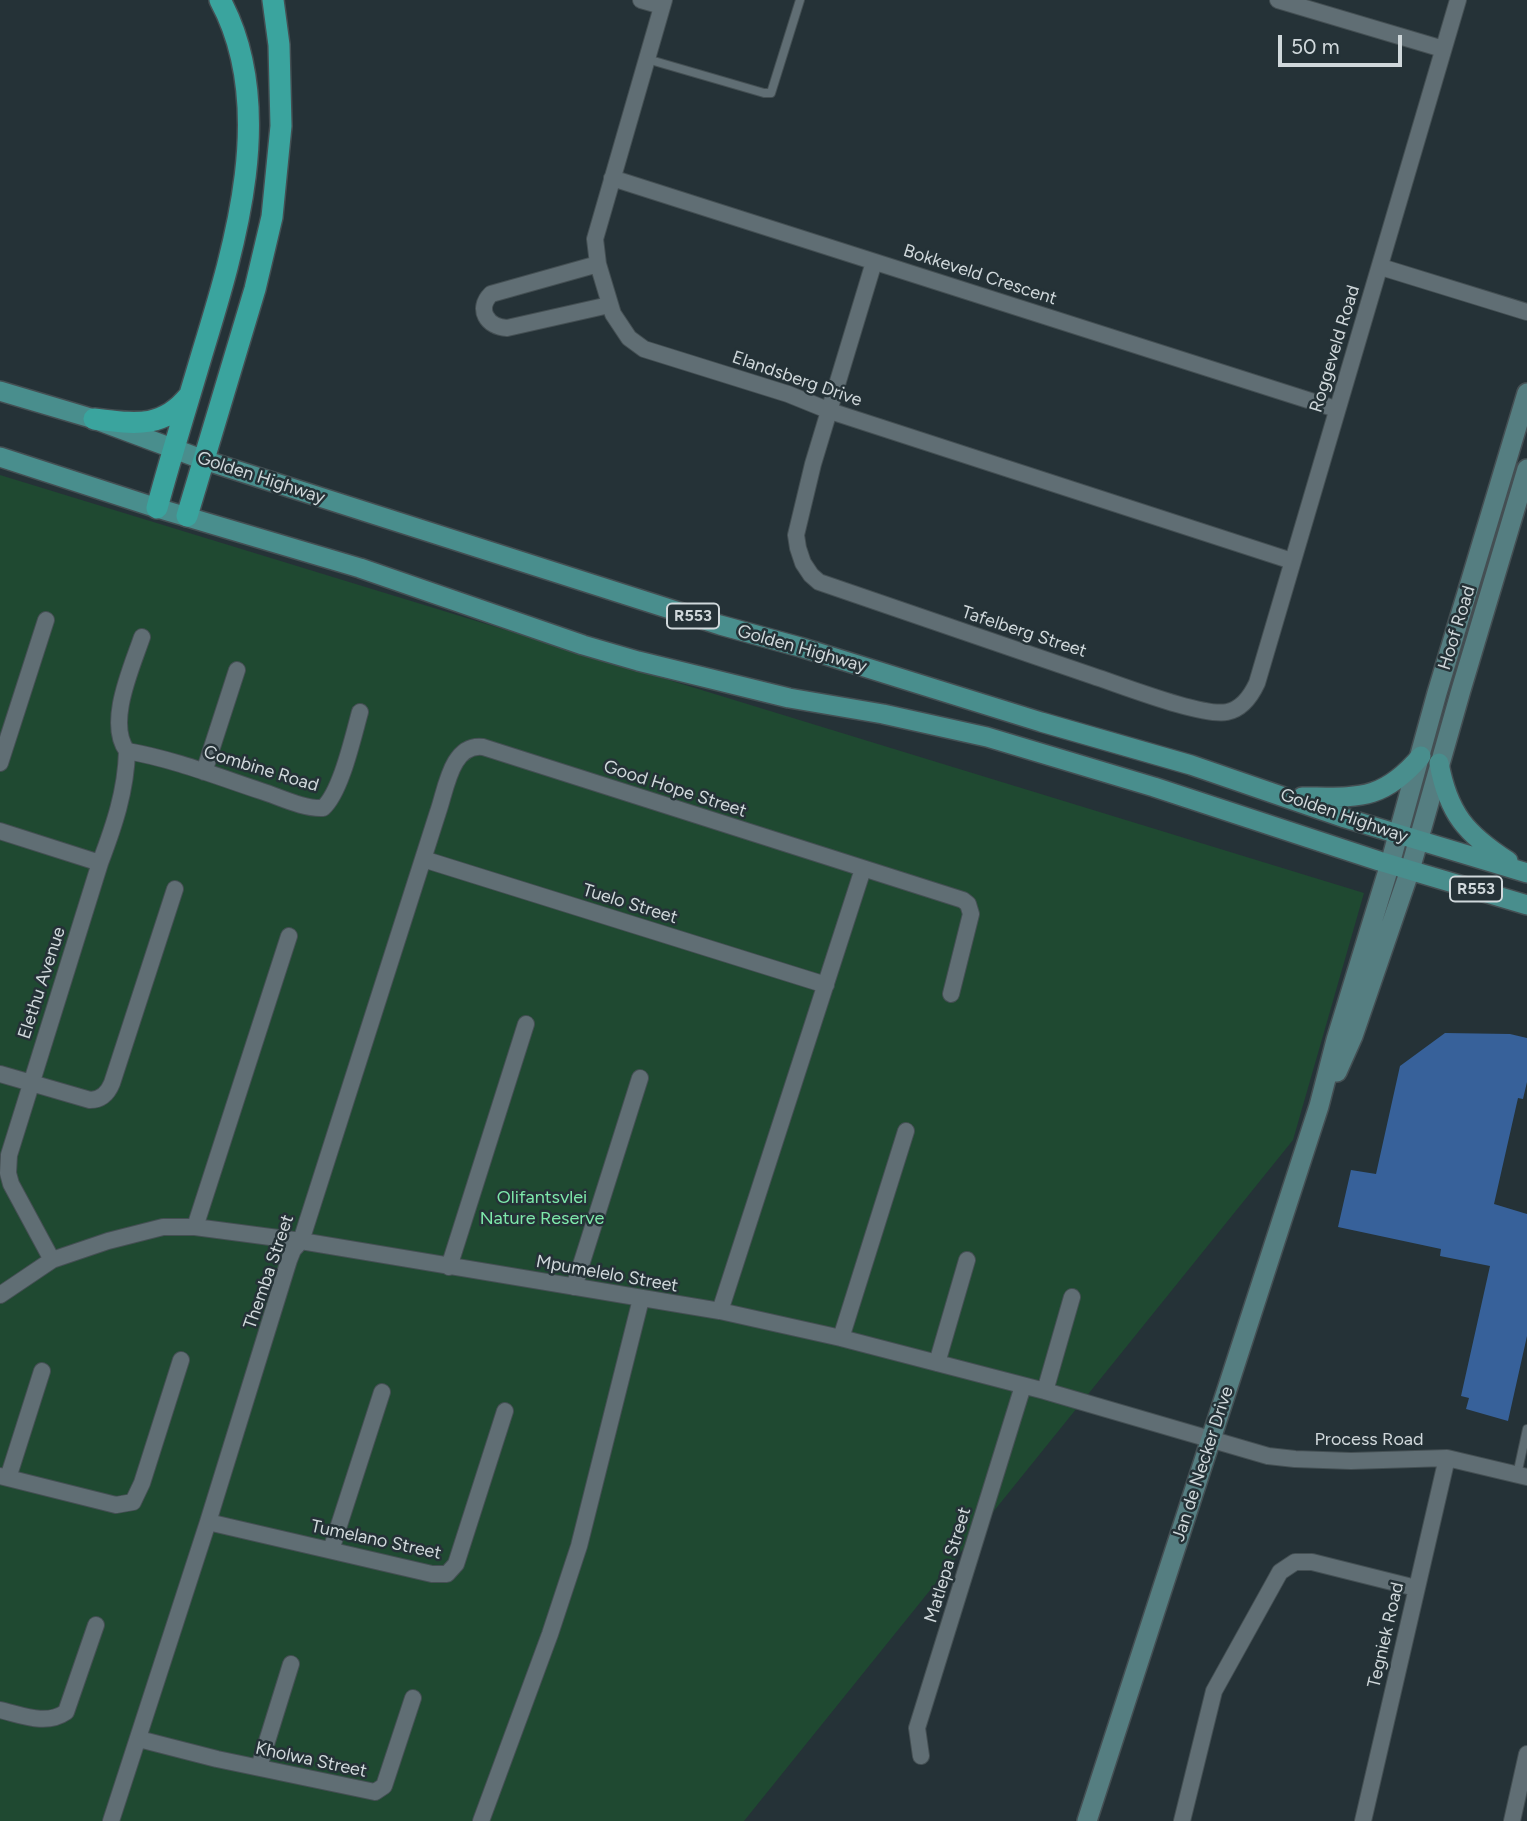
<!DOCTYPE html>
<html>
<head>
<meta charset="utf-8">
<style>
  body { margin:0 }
  #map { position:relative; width:1527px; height:1821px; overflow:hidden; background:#253237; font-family:Figtree,sans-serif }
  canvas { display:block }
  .scale { position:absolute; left:1278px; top:35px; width:124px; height:32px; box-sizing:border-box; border:4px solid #d0d8db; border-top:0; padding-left:9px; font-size:21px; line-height:24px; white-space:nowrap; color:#d0d8db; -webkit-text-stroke:5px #253237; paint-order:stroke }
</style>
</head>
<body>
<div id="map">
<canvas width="1527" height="1821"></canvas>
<div class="scale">50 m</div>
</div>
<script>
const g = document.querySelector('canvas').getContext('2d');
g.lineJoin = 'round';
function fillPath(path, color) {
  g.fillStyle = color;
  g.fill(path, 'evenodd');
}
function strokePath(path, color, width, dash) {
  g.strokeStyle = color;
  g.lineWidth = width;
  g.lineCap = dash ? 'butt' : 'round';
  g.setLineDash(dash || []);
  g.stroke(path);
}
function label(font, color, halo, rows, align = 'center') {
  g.font = font + ' Figtree,sans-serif';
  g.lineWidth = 5;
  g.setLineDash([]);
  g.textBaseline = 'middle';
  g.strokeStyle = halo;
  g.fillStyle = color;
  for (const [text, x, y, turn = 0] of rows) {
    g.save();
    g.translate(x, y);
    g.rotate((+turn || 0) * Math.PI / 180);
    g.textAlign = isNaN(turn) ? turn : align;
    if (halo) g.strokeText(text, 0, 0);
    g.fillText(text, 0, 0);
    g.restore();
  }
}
fillPath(new Path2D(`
  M0,475L1364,893L1293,1140L744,1821H0Z`), '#1f4931');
fillPath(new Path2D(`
  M1445,1033L1510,1034L1527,1038V1082L1523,1099L1518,1098L1494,1204L1527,1214V1336L1508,1421L1466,1409L1469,1398L1461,1396L1490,1266L1440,1256L1441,1249L1338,1227L1351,1170L1376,1174L1400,1066Z`), '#37619a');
const service = new Path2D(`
  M647,59L764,93H771L800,0
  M1517,1475L1527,1429`);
const minor = new Path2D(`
  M641,0L662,6
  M664,0L595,239L598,264L613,314L629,338L644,349L788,394L830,411L1292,561
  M1278,0L1443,49
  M612,178L1336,409
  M874,262L813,464L796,535L798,548L803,563L811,575L819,582C910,614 1002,644 1093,676C1121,685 1202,717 1227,712C1242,709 1251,696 1257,683L1458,0
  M598,264L491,294C476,309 487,327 507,328L609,305
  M1381,267L1527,312
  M127,751C173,759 216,776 261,791C280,797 303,809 323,808C341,792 353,737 360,712
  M127,751C106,723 132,667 142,637
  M0,763L46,620
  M204,772L237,670
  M0,831L100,863
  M423,859L826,985
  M0,1074L90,1100C101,1100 108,1093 112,1083L175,889
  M195,1227L289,936
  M52,1260L11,1184L8,1173L9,1155L100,863C114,826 126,791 127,751
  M449,1267L526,1024
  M574,1287L640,1078
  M0,1295L52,1260L108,1241L163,1227H195L301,1241L720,1311L841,1338L1045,1391L1268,1456L1295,1459L1351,1461L1447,1458L1527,1477
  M720,1311L863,869
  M841,1338L906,1131
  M937,1363L967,1260
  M1045,1391L1072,1297
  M0,1476L116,1505L133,1502L142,1483L181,1360
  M8,1478L42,1371
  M208,1522L432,1574H447L456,1564L505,1411
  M331,1550L382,1392
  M0,1710C22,1715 46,1726 66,1712L96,1625
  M139,1739L217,1759L375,1792L384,1786L413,1698
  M921,1756L917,1728L1023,1386
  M259,1767L291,1664
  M111,1821L208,1522L289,1260L293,1250L301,1241L438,812C446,790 451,743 483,747L963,900L968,904L971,914L951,994
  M481,1821L550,1634L579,1546L641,1299
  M1182,1821L1214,1691L1280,1572L1295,1562H1312L1416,1588
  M1363,1821L1447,1458
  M1512,1821L1527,1754`);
const secondary = new Path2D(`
  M1337,1072L1353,1036L1410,870L1461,690L1527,469
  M1087,1821L1319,1106L1336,1040L1390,864L1437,693L1527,393`);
const primary = new Path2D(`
  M0,391L94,419L204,460L720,625L800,647L1041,722L1191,765L1345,818L1527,873
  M0,457L157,508L360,568L583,645L638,661L789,698L883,714L987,737L1154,787L1379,861L1527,905
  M1439,763C1448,813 1466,834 1508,861
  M1302,797C1357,797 1382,802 1421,756`);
const motorway = new Path2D(`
  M94,419C132,423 161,430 188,397
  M157,508C171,456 187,405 202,354C235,246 278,107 220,0
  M187,516L255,289L272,217L281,126L279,45L273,0`);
strokePath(service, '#444f53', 10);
strokePath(minor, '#444f53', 18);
strokePath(secondary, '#444f53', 22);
strokePath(primary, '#444f53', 22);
strokePath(motorway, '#444f53', 24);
strokePath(service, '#606e74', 8);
strokePath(minor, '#606e74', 16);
strokePath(secondary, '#557e81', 19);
strokePath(primary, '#498e8d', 19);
strokePath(motorway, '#3aa49e', 21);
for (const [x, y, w] of [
  [693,616,52],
  [1476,889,52]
]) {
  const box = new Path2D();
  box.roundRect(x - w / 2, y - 12.5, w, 25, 5);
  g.fillStyle = '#253237';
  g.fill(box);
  strokePath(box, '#d0d8db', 2);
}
label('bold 16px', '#d0d8db', null, [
  ["R553",693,616],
  ["R553",1476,889]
]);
label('18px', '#d0d8db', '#253237', [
  ["Bokkeveld Crescent",980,275,18],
  ["Roggeveld Road",1335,349,-73],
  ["Elandsberg Drive",797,379,19],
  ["Golden Highway",261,478,18],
  ["Hoof Road",1457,628,-73],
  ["Tafelberg Street",1024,632,18],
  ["Golden Highway",802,649,16],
  ["Combine Road",261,769,17],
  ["Good Hope Street",675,789,18],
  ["Golden Highway",1344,816,19],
  ["Tuelo Street",630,904,17],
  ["Elethu Avenue",42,983,-72],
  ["Themba Street",269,1272,-71],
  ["Mpumelelo Street",607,1274,10],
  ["Process Road",1369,1440],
  ["Jan de Necker Drive",1203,1464,-72],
  ["Tumelano Street",376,1540,12],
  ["Matlepa Street",948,1565,-73],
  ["Tegniek Road",1386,1635,-77],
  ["Kholwa Street",311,1760,12]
]);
label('18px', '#7ee9ab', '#253237', [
  ["Olifantsvlei",542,1198],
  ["Nature Reserve",542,1219]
]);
</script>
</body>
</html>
